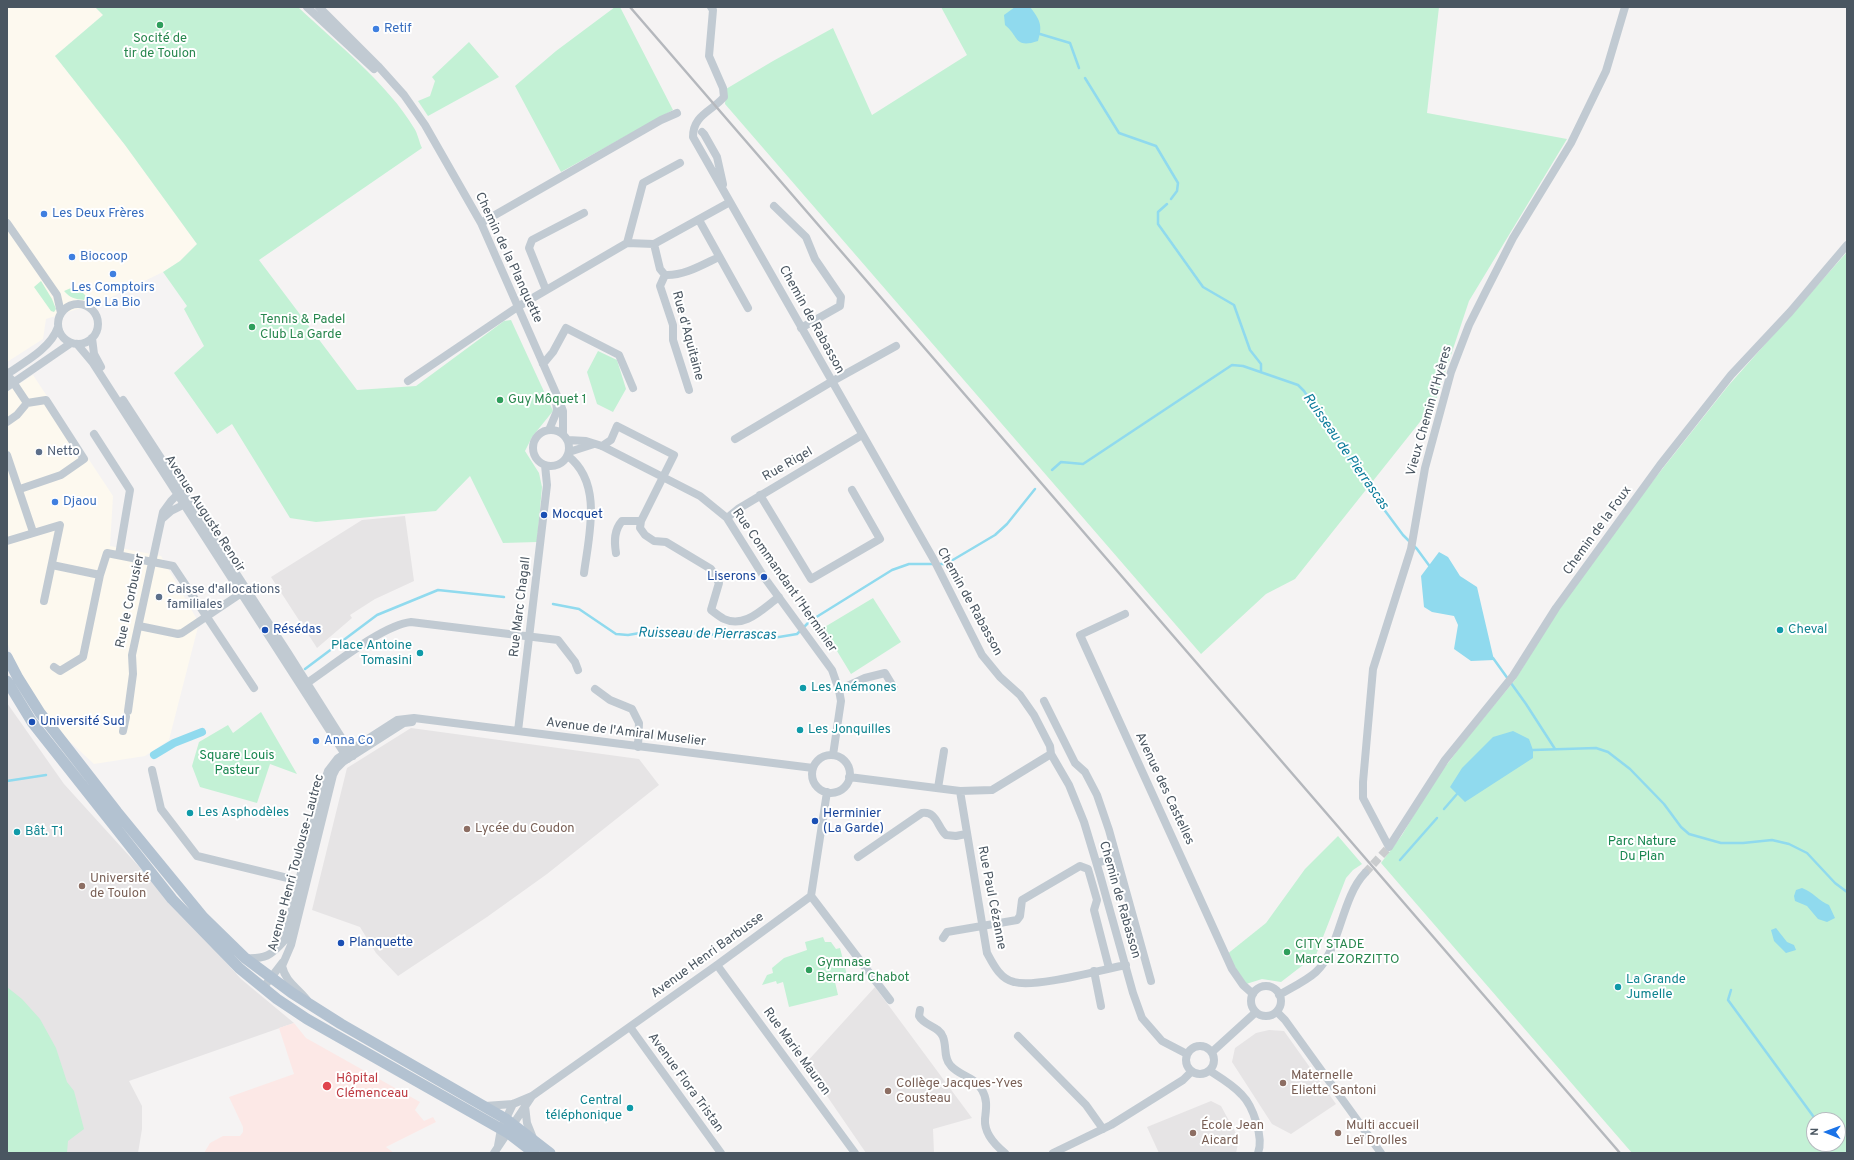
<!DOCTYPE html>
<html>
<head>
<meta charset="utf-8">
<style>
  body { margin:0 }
  #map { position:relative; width:1854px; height:1160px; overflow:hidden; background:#f5f3f3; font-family:Overpass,sans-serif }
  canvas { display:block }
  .frame { position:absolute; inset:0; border:8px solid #4a5661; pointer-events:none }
  .north { position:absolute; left:1806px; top:1112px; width:40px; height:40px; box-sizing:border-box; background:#fff; border:1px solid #b7bbc0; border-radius:50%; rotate:271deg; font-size:11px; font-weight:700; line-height:16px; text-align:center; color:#4a5661 }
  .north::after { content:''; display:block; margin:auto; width:14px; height:18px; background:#1a73e8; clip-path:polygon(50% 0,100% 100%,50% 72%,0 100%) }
</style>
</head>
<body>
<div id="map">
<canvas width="1854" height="1160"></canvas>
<div class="frame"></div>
<div class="north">N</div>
</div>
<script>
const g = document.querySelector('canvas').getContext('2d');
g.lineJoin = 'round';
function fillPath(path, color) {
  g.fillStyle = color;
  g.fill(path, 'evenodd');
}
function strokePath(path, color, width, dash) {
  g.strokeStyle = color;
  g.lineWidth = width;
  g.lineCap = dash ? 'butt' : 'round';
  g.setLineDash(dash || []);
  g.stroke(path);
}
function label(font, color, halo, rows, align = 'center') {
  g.font = font + ' Overpass,sans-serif';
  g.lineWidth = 4;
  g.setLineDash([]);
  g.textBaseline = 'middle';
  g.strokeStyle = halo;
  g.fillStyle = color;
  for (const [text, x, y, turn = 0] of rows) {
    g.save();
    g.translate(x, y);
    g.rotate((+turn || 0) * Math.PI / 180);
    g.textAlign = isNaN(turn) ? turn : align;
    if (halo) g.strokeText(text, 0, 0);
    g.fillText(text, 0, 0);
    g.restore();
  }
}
fillPath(new Path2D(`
  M7,7H95L103,15L55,56L125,145L197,244L180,261L163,272L103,301L46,319L43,339L7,362Z
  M33,375L113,496L110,546L161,556L199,623L169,740L145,756L94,764L66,738L42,708L19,672L7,642V392Z`), '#fdf9ef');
fillPath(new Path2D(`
  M405,516L414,581L375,599L350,615L352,618L317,648L271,577L362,520Z
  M7,703L64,784L241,979L294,1023L129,1081L142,1106V1129L138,1153H7Z
  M411,728L639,759L659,785L547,874L487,917L398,976L376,953L360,927L312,910L347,768Z
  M875,987L972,1118L933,1129L934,1153H866L805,1064Z
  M1269,1030L1284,1031L1336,1104L1291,1134L1272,1124L1232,1062L1235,1048L1256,1033Z
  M1211,1101L1221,1106L1239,1139L1236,1153H1159L1147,1127Z`), '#e6e4e5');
fillPath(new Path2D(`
  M294,1023L306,1038L420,1102L415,1110L424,1121L433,1117L436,1122L386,1147L394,1153H204L210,1143L223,1136H240L243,1132V1127L229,1097L294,1074L279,1028Z`), '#fce8e6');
fillPath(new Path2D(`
  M95,7H298C335,42 389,85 414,128C418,134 419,142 422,148L259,260L357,390L416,386L504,321L511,320L553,411L532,437L525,451L539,473L542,487L537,542L503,543L470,476L436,511L316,522L290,518L232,424L217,434L174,373L204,346L184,309L187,306L163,272L180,261L197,244L125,145L55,56L103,15Z
  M615,7H620L673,110L561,172L515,86L556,51Z
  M941,7H1439L1427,113L1567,139L1469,301L1435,403L1295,579L1266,594L1201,654L725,104L726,89L773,61L833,28L872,115L967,55Z
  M469,42L499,77L428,116L418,101L430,96L435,81L432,77Z
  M1847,252V1153H1632L1381,863L1402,835L1432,784L1467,738L1515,680L1558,610L1648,487L1728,386ZM1814,1120H1838V1144H1814Z
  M41,281L52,299L56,309L54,312L51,311L34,287Z
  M71,288L74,292L79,289L86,296L84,300C75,299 70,298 64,291Z
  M598,351L617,360L626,389L613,412L597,404L587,372Z
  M873,598L901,642L851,674L823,628Z
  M261,712L297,774L270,764L257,803L200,787L192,766L199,742L228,725L233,733Z
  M1338,836L1362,864L1353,870L1346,878L1316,955L1281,982L1262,979L1243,985L1226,955L1266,923L1305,869Z
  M823,937L825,942H831L836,949L840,948L848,979L835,982L838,995L789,1007L783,982L777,984L776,981L762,985L767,975L773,973L772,968L784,958L807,950L805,942Z
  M7,987L22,999L40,1019L56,1048L67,1082L74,1091L84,1129L68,1141L67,1153H7Z`), '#c3f1d5');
fillPath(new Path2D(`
  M1015,7H1030C1040,20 1043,25 1038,41C1014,49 1019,36 1005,25L1004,15Z
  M1439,552L1448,557L1460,576L1477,587L1494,660L1471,661L1454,649L1458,625L1454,616L1432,612L1424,607L1421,576Z
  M1513,731L1529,739L1533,750V758L1465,802L1450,787L1462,768L1493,737Z
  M1802,888C1813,892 1819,901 1829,905L1835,918L1827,922L1818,919L1807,906L1795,901L1794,896L1796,890Z
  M1776,928L1787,942L1794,945L1796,950L1786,953L1774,941L1771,930Z`), '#90daee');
strokePath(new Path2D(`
  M1040,34L1070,43L1079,68
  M1085,78L1119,133L1156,146L1178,183L1177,191L1171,199
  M1167,204L1158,212V224L1203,287L1234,305L1250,350L1261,364V372
  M1052,470L1061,462L1083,464L1232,365L1243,366L1298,385L1304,391L1377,500L1403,535L1417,549L1431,568
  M553,604L579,609L616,634L628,635L652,631L773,638L797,634L810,621L892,570L909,564H946L995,535L1007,524L1035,489
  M1493,658L1526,704L1555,749
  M305,669L377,615L438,590L504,597
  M1533,750L1596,748L1608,752L1630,769L1664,804L1681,827L1689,834L1721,843H1743L1772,840L1789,844L1807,853L1835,883L1847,892
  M7,781L46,775
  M1444,809L1457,794
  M1400,860L1437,818
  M1731,990L1728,1000L1816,1120
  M1825,1153L1828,1144`), '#90daee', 2.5);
strokePath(new Path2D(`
  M154,755L174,743L202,732`), '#90daee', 8);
strokePath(new Path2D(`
  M1365,873L1389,847`), '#caccce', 8, [8, 4]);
strokePath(new Path2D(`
  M307,7L374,69
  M319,7L378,66L404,95L425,125L481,223L559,400L563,411V433
  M711,7L713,10L709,56L723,88L724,97C711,112 693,115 693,137L934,560L982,655L1000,677L1020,695L1034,715L1050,746L1051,754L1069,785L1084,822L1100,875L1133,993L1142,1018L1162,1041L1187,1054
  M1625,7L1606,71L1571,143L1513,238L1486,291L1469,325L1451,372L1425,468L1411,549L1373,669L1363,782V798L1389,847L1445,760L1513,676L1556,608L1660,465L1731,375L1790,312L1847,245
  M702,132L704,134L717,157L723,184
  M774,206L806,237L815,259L841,297L840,306L801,328
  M699,220L748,308
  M7,223L57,295L61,313
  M481,223L661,120L677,113
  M627,243L643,183L680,163
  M654,244L660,269L665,275
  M665,275L660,286L673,325V340L689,390
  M665,275C684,276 702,265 719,257
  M546,290L529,248L532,240L584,213
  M58 324a20 20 0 1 1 40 0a20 20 0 1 1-40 0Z
  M92,338L94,354L101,367
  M77,344L93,363L348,759
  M543,364L553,352L566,328L619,355L633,388
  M7,374C25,362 51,348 58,327
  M11,379L27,403
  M408,381L519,306L627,243L654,244L730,202
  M7,387L71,343
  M123,400L288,653L353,756
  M7,422L17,415L27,403L46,400L84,459L61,475L20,489
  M533 448a18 18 0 1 1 36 0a18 18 0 1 1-36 0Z
  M549,430L557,411L556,401
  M94,434L130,490L119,555
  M735,439L831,382L896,346
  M568,440L586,441L602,446L700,496L727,518L764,577L832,670L839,690L841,701L833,755
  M602,446L611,440L617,426L674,455L641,521L640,528L645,535L654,541L666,542L711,569L719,583L711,610C715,613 720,617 724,619C745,629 763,608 779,597
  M569,452L594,444
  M7,455L33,532
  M568,456C603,483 589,535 584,573
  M760,495L811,579L880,539L852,490
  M163,518L171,511L187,503
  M727,518L738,509L862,435
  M7,541L60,525L44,601
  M616,553C614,541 614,530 622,521H641
  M52,565L100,575
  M1125,614L1080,635L1232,969L1243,985L1253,994
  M139,626L178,634L182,633L246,590
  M54,667L60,671L83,657L100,575L107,553L173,566L254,688
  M304,685C330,668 382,625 411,622L558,640L575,662L578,670
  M595,689L610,700L632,709L639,723L638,747
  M839,690L865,678L885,673L894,688
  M1044,701L1075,763L1085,772L1097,795L1109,830L1151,981
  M128,711L133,674L132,655L163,512L171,501L180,492
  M123,731L126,717
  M518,731L547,485L545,465
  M812 774a19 19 0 1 1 38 0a19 19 0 1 1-38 0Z
  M152,770L161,809L197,856L300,881
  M849,777L960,791L992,790L1051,754
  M938,788L944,751
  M960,791L987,953C993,964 1000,979 1014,982C1036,988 1100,970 1126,965
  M858,857L922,813C937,811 937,827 946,835L956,836L966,834
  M1097,863L1116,857
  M811,896L890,1000
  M943,938L947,932L1017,920L1020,916L1022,900L1080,866L1088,869L1097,900L1094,910L1109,968
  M245,958C265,959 271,956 284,941L323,785L328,771L338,758L397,720L414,718L813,768
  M717,965L855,1153
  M1094,971L1101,1006
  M1251 1001a15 15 0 1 1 30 0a15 15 0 1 1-30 0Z
  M263,988L283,962
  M1279,995C1291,988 1306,981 1316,972C1340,950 1341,898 1365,873
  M307,1000C297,987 286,983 282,966L291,945L333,775L336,769L343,762L404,723L412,722
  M920,1010L919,1016C924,1026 939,1026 943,1037C947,1047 943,1058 951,1066C960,1076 975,1077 982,1090C988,1100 986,1109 985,1119C984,1133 995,1145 1005,1153
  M1277,1012L1285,1020L1381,1153
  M630,1027L721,1153
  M1018,1036L1086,1105L1103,1129
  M1186 1060a14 14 0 1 1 28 0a14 14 0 1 1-28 0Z
  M1212,1052L1256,1012
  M1210,1071C1221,1078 1233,1085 1242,1095C1253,1106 1264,1138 1258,1153
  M485,1106L513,1104L532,1096L717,965L811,896L827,792
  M525,1106L527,1123L533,1138
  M498,1146L501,1129L513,1104
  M494,1153L532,1096
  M1053,1153L1111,1125L1183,1080L1191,1072`), '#c1cad2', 8);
strokePath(new Path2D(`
  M7,657L18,678L40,713L117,812L203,917L245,958L292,993L341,1024L506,1119L550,1153
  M7,681L32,722L172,899L239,968L277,999L307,1019L508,1133L534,1153`), '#b3c2d1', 11);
strokePath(new Path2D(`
  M630,7L1620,1153`), '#b5b8bd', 2.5);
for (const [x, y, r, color] of [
  [160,25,4,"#2e9e5b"],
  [376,29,4,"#3f7fe0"],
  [44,214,4,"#3f7fe0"],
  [72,257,4,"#3f7fe0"],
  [113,274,4,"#3f7fe0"],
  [252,327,4,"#2e9e5b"],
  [500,400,4,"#2e9e5b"],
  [39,452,4,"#5c6f8a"],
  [55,502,4,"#3f7fe0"],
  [544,515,4,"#1a4fb4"],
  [764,577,4,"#1a4fb4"],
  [159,597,4,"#5c6f8a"],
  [265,630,4,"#1a4fb4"],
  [1780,630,4,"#0f9aa8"],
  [420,653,4,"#0f9aa8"],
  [803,688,4,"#0f9aa8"],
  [32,722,4,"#1a4fb4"],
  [800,730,4,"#0f9aa8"],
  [316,741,4,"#3f7fe0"],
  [190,813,4,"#0f9aa8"],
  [815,821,4,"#1a4fb4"],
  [467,829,4,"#8d6e63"],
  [17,832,4,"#0f9aa8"],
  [82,886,4,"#8d6e63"],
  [341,943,4,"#1a4fb4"],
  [1287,952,4,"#2e9e5b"],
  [809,970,4,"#2e9e5b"],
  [1618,987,4,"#0f9aa8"],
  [1283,1083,4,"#8d6e63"],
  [327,1086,5,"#e0444e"],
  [888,1091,4,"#8d6e63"],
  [630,1108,4,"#0f9aa8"],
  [1193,1133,4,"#8d6e63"],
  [1338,1133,4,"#8d6e63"]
]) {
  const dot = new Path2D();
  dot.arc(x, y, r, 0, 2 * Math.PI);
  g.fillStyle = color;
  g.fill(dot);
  strokePath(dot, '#fff', 1.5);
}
label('13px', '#366cbe', '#fff', [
  ["Retif",384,29],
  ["Les Deux Frères",52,214],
  ["Biocoop",80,257],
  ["Les Comptoirs",113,288,"center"],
  ["De La Bio",113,303,"center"],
  ["Djaou",63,502],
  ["Anna Co",324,741]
], 'left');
label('13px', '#27864d', '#fff', [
  ["Socité de",160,39,"center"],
  ["tir de Toulon",160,54,"center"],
  ["Tennis & Padel",260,320],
  ["Club La Garde",260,335],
  ["Guy Môquet 1",508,400],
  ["CITY STADE",1295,945],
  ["Marcel ZORZITTO",1295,960],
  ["Gymnase",817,963],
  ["Bernard Chabot",817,978]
], 'left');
label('13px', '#4a5661', '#fff', [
  ["Chemin de la Planquette",508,258,65],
  ["Chemin de Rabasson",811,320,61],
  ["Rue d'Aquitaine",687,336,75],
  ["Vieux Chemin d'Hyères",1430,411,-74],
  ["Rue Rigel",788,465,-30],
  ["Avenue Auguste Renoir",204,514,57],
  ["Chemin de la Foux",1598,531,-54],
  ["Rue Commandant l'Herminier",784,581,55],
  ["Rue le Corbusier",131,601,-78],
  ["Chemin de Rabasson",969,602,61],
  ["Rue Marc Chagall",521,607,-83],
  ["Avenue de l'Amiral Muselier",626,733,7],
  ["Avenue des Castelles",1164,789,65],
  ["Avenue Henri Toulouse-Lautrec",297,863,-75],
  ["Rue Paul Cézanne",991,898,79],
  ["Chemin de Rabasson",1119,900,74],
  ["Avenue Henri Barbusse",708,956,-36],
  ["Rue Marie Mauron",796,1052,54],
  ["Avenue Flora Tristan",685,1083,54]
]);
label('13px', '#4e5e75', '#fff', [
  ["Netto",47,452],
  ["Caisse d'allocations",167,590],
  ["familiales",167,605]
], 'left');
label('13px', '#164399', '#fff', [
  ["Mocquet",552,515],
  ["Liserons",756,577,"right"],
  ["Résédas",273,630],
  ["Université Sud",40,722],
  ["Herminier",823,814],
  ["(La Garde)",823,829],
  ["Planquette",349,943]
], 'left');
label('13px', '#0d838f', '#fff', [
  ["Cheval",1788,630],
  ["Place Antoine",412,646,"right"],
  ["Tomasini",412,661,"right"],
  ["Les Anémones",811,688],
  ["Les Jonquilles",808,730],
  ["Les Asphodèles",198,813],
  ["Bât. T1",25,832],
  ["La Grande",1626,980],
  ["Jumelle",1626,995],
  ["Central",622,1101,"right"],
  ["téléphonique",622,1116,"right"]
], 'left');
label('13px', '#17864f', '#fff', [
  ["Square Louis",237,756],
  ["Pasteur",237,771],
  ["Parc Nature",1642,842],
  ["Du Plan",1642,857]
]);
label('13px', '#785e54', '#fff', [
  ["Lycée du Coudon",475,829],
  ["Université",90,879],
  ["de Toulon",90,894],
  ["Maternelle",1291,1076],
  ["Eliette Santoni",1291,1091],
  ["Collège Jacques-Yves",896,1084],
  ["Cousteau",896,1099],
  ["École Jean",1201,1126],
  ["Aicard",1201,1141],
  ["Multi accueil",1346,1126],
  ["Leï Drolles",1346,1141]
], 'left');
label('13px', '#be3a42', '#fff', [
  ["Hôpital",336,1079],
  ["Clémenceau",336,1094]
], 'left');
label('italic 14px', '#0c7c9b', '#fff', [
  ["Ruisseau de Pierrascas",1345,452,55],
  ["Ruisseau de Pierrascas",707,635,1]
]);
</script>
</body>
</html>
